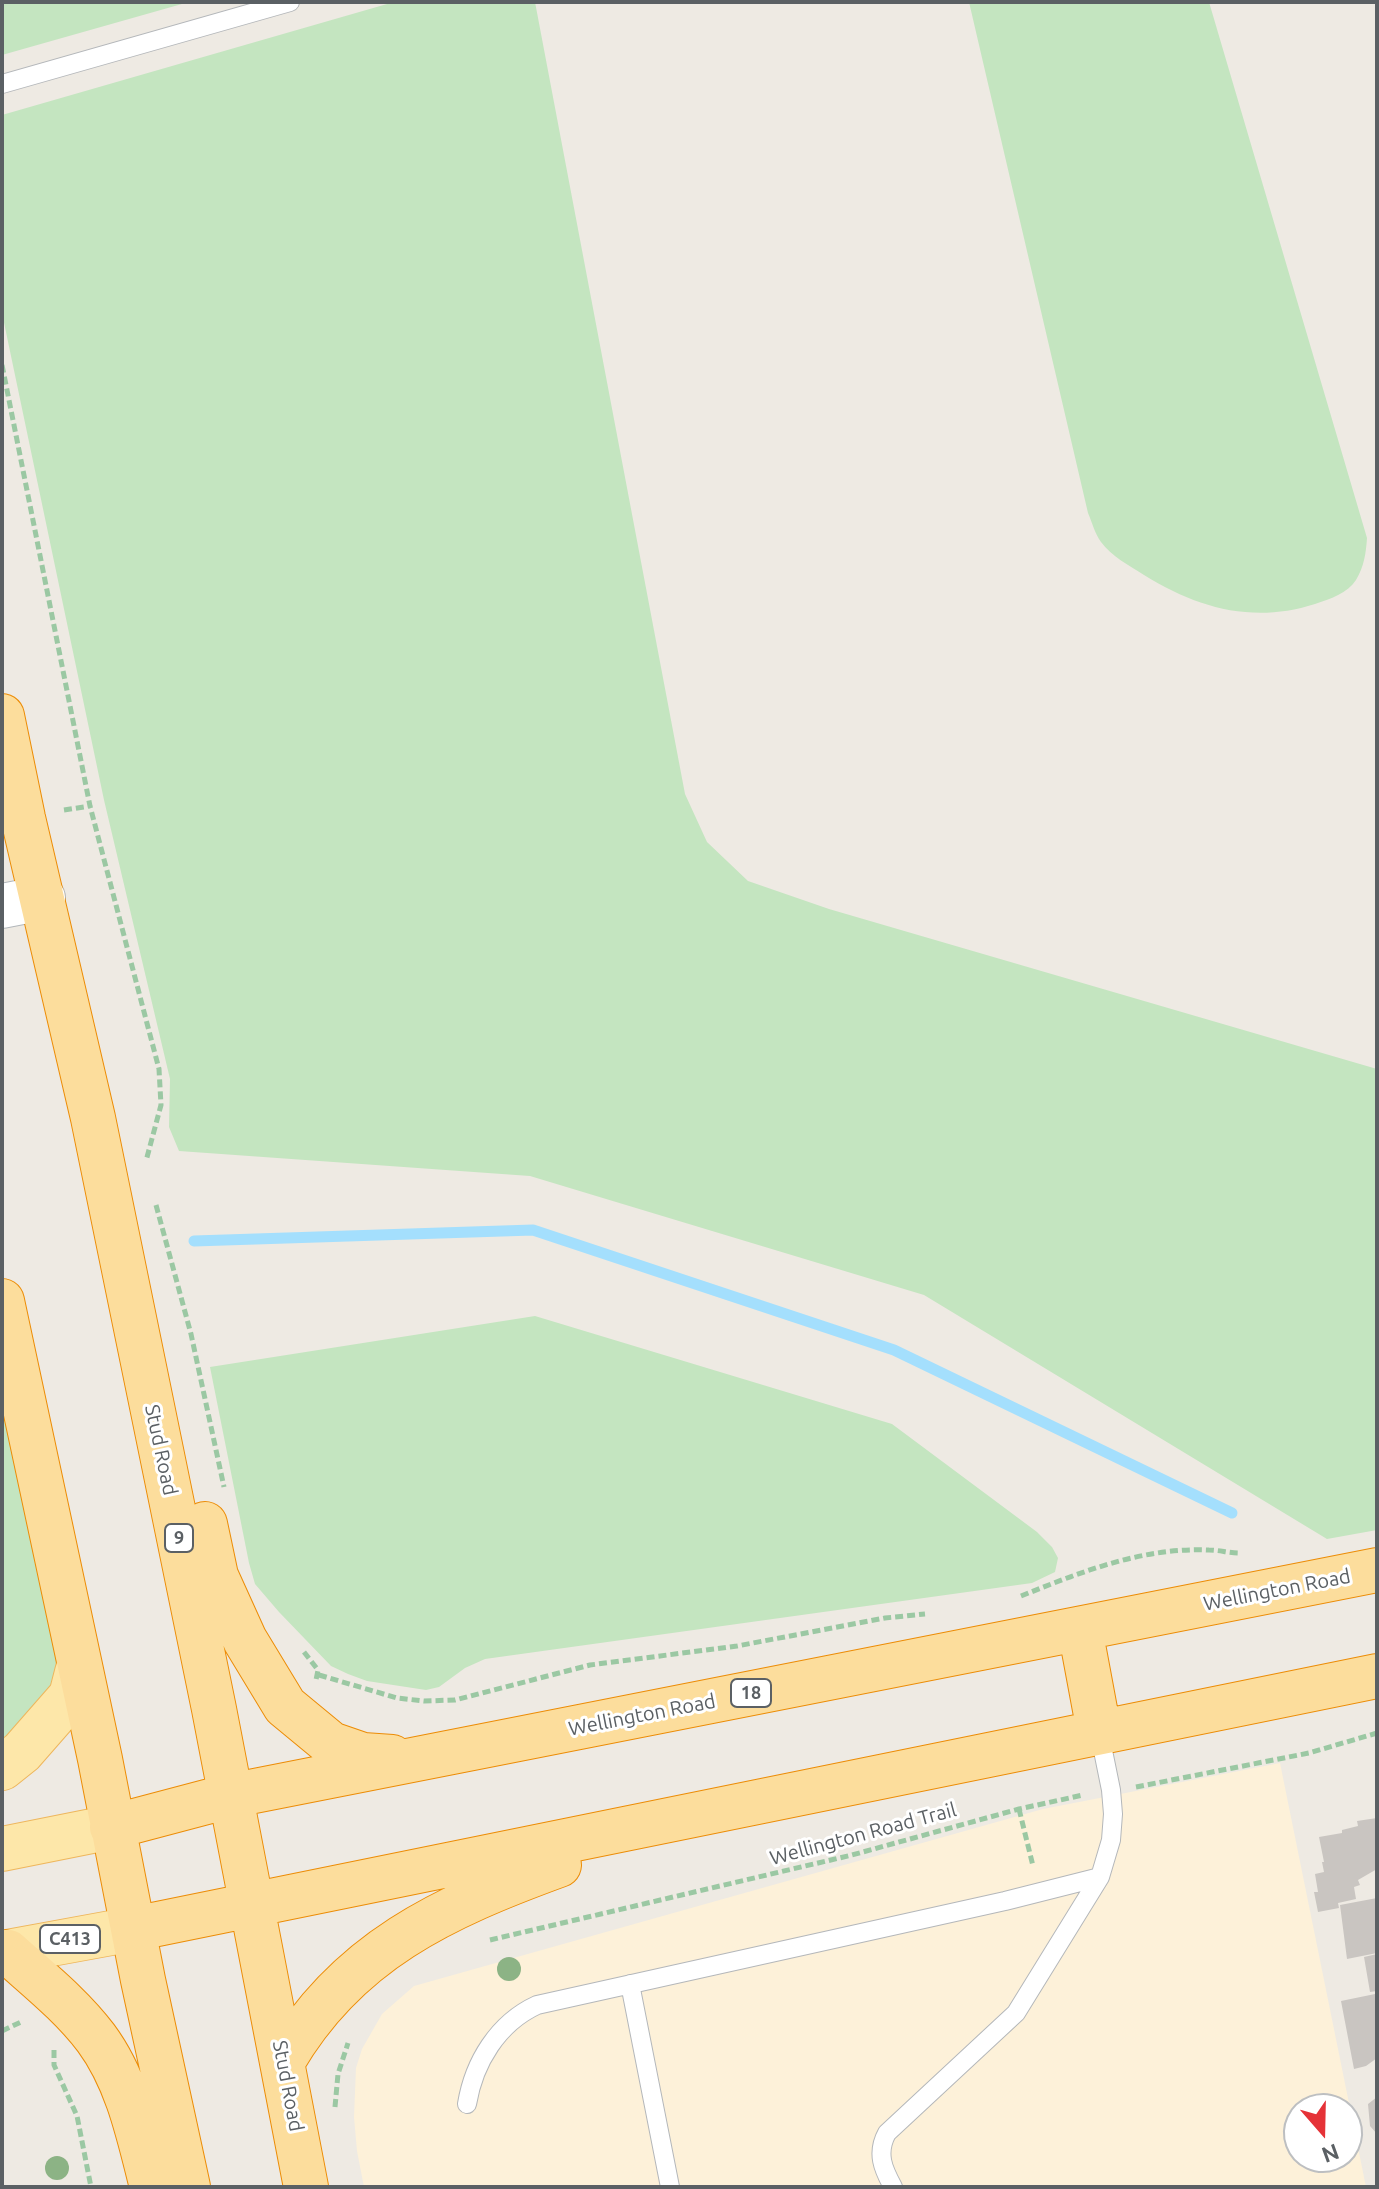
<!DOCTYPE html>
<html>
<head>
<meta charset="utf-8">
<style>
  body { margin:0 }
  #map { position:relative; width:1379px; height:2189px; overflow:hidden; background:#eeeae3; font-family:Ubuntu,sans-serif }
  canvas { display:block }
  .frame { position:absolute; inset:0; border:4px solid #5b6064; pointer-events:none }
  .north { position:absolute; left:1283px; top:2093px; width:80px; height:80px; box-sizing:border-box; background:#fff; border:2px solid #bdbfc1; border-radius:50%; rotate:160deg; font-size:22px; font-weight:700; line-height:32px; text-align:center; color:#5b6064 }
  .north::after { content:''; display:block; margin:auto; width:28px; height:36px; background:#e53237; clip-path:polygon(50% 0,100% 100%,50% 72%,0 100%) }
</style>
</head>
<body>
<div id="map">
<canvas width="1379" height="2189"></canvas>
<div class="frame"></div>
<div class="north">N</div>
</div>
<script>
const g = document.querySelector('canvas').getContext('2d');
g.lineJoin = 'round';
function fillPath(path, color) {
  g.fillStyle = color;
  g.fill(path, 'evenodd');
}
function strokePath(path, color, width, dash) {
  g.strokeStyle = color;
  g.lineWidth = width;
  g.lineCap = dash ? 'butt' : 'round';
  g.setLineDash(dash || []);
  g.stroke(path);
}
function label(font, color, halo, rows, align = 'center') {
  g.font = font + ' Ubuntu,sans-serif';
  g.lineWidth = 6;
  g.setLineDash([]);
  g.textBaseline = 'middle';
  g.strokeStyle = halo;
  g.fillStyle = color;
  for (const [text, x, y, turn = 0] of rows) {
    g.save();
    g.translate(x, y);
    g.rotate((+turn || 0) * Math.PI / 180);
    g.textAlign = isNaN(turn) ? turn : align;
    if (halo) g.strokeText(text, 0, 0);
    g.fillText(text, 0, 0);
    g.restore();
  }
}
fillPath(new Path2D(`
  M1280,1763L1366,2187H364L357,2151L354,2117L356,2068L362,2049L382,2014L414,1986L1043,1809ZM1299,2109H1347V2157H1299Z`), '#fdf1d9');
fillPath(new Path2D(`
  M2,2H189L2,55Z
  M394,2H535L685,794L707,842L748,881L829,909L1377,1069V1530L1327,1539L924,1295L530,1176L179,1151L169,1127L170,1079L104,800L2,313V115Z
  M969,2H1209L1367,538C1366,553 1364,567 1356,580C1348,593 1330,599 1315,604C1253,624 1197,608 1144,575C1130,566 1111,556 1101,542C1095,534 1092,522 1088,513Z
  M2,1301L79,1665L2,1768Z
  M535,1316L892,1424L1037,1532L1052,1547L1058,1558L1055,1572L1032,1583L485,1659L465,1668L439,1687L426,1690L367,1681L348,1674L331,1666L279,1612L255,1584L249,1563L210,1367Z`), '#c4e5c0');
strokePath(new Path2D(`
  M194,1241L533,1230L894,1350L1232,1513`), '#a4dffd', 11);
fillPath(new Path2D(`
  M1377,1818V1869L1358,1880L1360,1885L1354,1887L1356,1899L1338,1903L1339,1908L1318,1912L1314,1892H1318L1315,1874L1324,1872L1322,1862H1324L1319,1837L1342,1833V1830L1358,1826L1357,1821Z
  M1377,1898V1953L1347,1959L1340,1905Z
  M1377,1954V1991L1370,1992L1364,1957Z
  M1375,1994L1377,2058L1366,2066L1354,2069L1341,2001Z
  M1377,2097V2134L1370,2126L1368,2104Z`), '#c9c5c1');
const service = new Path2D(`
  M2,84L290,2
  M630,1984L670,2187
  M467,2104C474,2062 498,2023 537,2005L1005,1901L1100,1877
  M893,2187C883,2169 876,2153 887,2133L1016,2013L1100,1877L1111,1840L1113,1814L1111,1790L1099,1731`);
const secondary = new Path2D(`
  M2,906L43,898`);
const primary = new Path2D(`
  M2,1768L22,1752L71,1696L79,1665
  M2,1849L112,1827
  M2,1953L133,1929`);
const trunk = new Path2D(`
  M2,716L23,818L93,1118L214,1709L306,2187
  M2,1301L100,1759L143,1980L188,2187
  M205,1524L216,1576L245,1640L285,1706L331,1744L363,1755L392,1757
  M1080,1629L1099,1731
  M112,1827L229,1796L1377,1570
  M133,1929C548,1846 962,1758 1377,1676
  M8,1952C38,1979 71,2005 96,2038C128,2081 139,2136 152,2187
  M283,2061C347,1951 444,1907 559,1865`);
strokePath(service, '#b4b7ba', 20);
strokePath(secondary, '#b2b7bb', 46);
strokePath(primary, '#eeb65c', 46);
strokePath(trunk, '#ec8c06', 46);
strokePath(new Path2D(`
  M2,365L90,806L159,1069L161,1105L146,1161
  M64,810L90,806
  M156,1205L191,1334L224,1487
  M1021,1596C1081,1572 1143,1547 1209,1550C1219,1550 1229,1553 1240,1553
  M304,1652L318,1670L316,1680
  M319,1675L397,1698L424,1701L455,1700L590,1665L737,1646L885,1618L925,1614
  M1136,1787L1309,1753L1377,1733
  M1019,1809L1033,1866
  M490,1940L852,1855L1019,1809L1083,1795
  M2,2031L23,2021
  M54,2050V2065L77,2116L91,2187
  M335,2107L338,2074L348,2043`), '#9bc8a3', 5, [8, 4]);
strokePath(service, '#fff', 18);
strokePath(secondary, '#fff', 44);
strokePath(primary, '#fde7a9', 44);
strokePath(trunk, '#fcdd9c', 44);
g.fillStyle = '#8cb385';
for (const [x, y] of [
  [509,1969],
  [57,2168]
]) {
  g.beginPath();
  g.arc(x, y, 12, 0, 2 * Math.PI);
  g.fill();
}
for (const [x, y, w] of [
  [179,1538,28],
  [751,1693,40],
  [70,1939,60]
]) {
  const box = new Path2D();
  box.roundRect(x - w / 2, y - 14, w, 28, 6);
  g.fillStyle = '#fff';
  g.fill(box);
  strokePath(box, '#5b6064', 2);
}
label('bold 18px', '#5b6064', null, [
  ["9",179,1538],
  ["18",751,1693],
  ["C413",70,1939]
]);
label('20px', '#5b6064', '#fff', [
  ["Stud Road",161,1450,78],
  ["Wellington Road",1277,1590,-11],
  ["Wellington Road",642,1715,-11],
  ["Wellington Road Trail",863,1834,-15],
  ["Stud Road",288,2086,79]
]);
</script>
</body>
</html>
